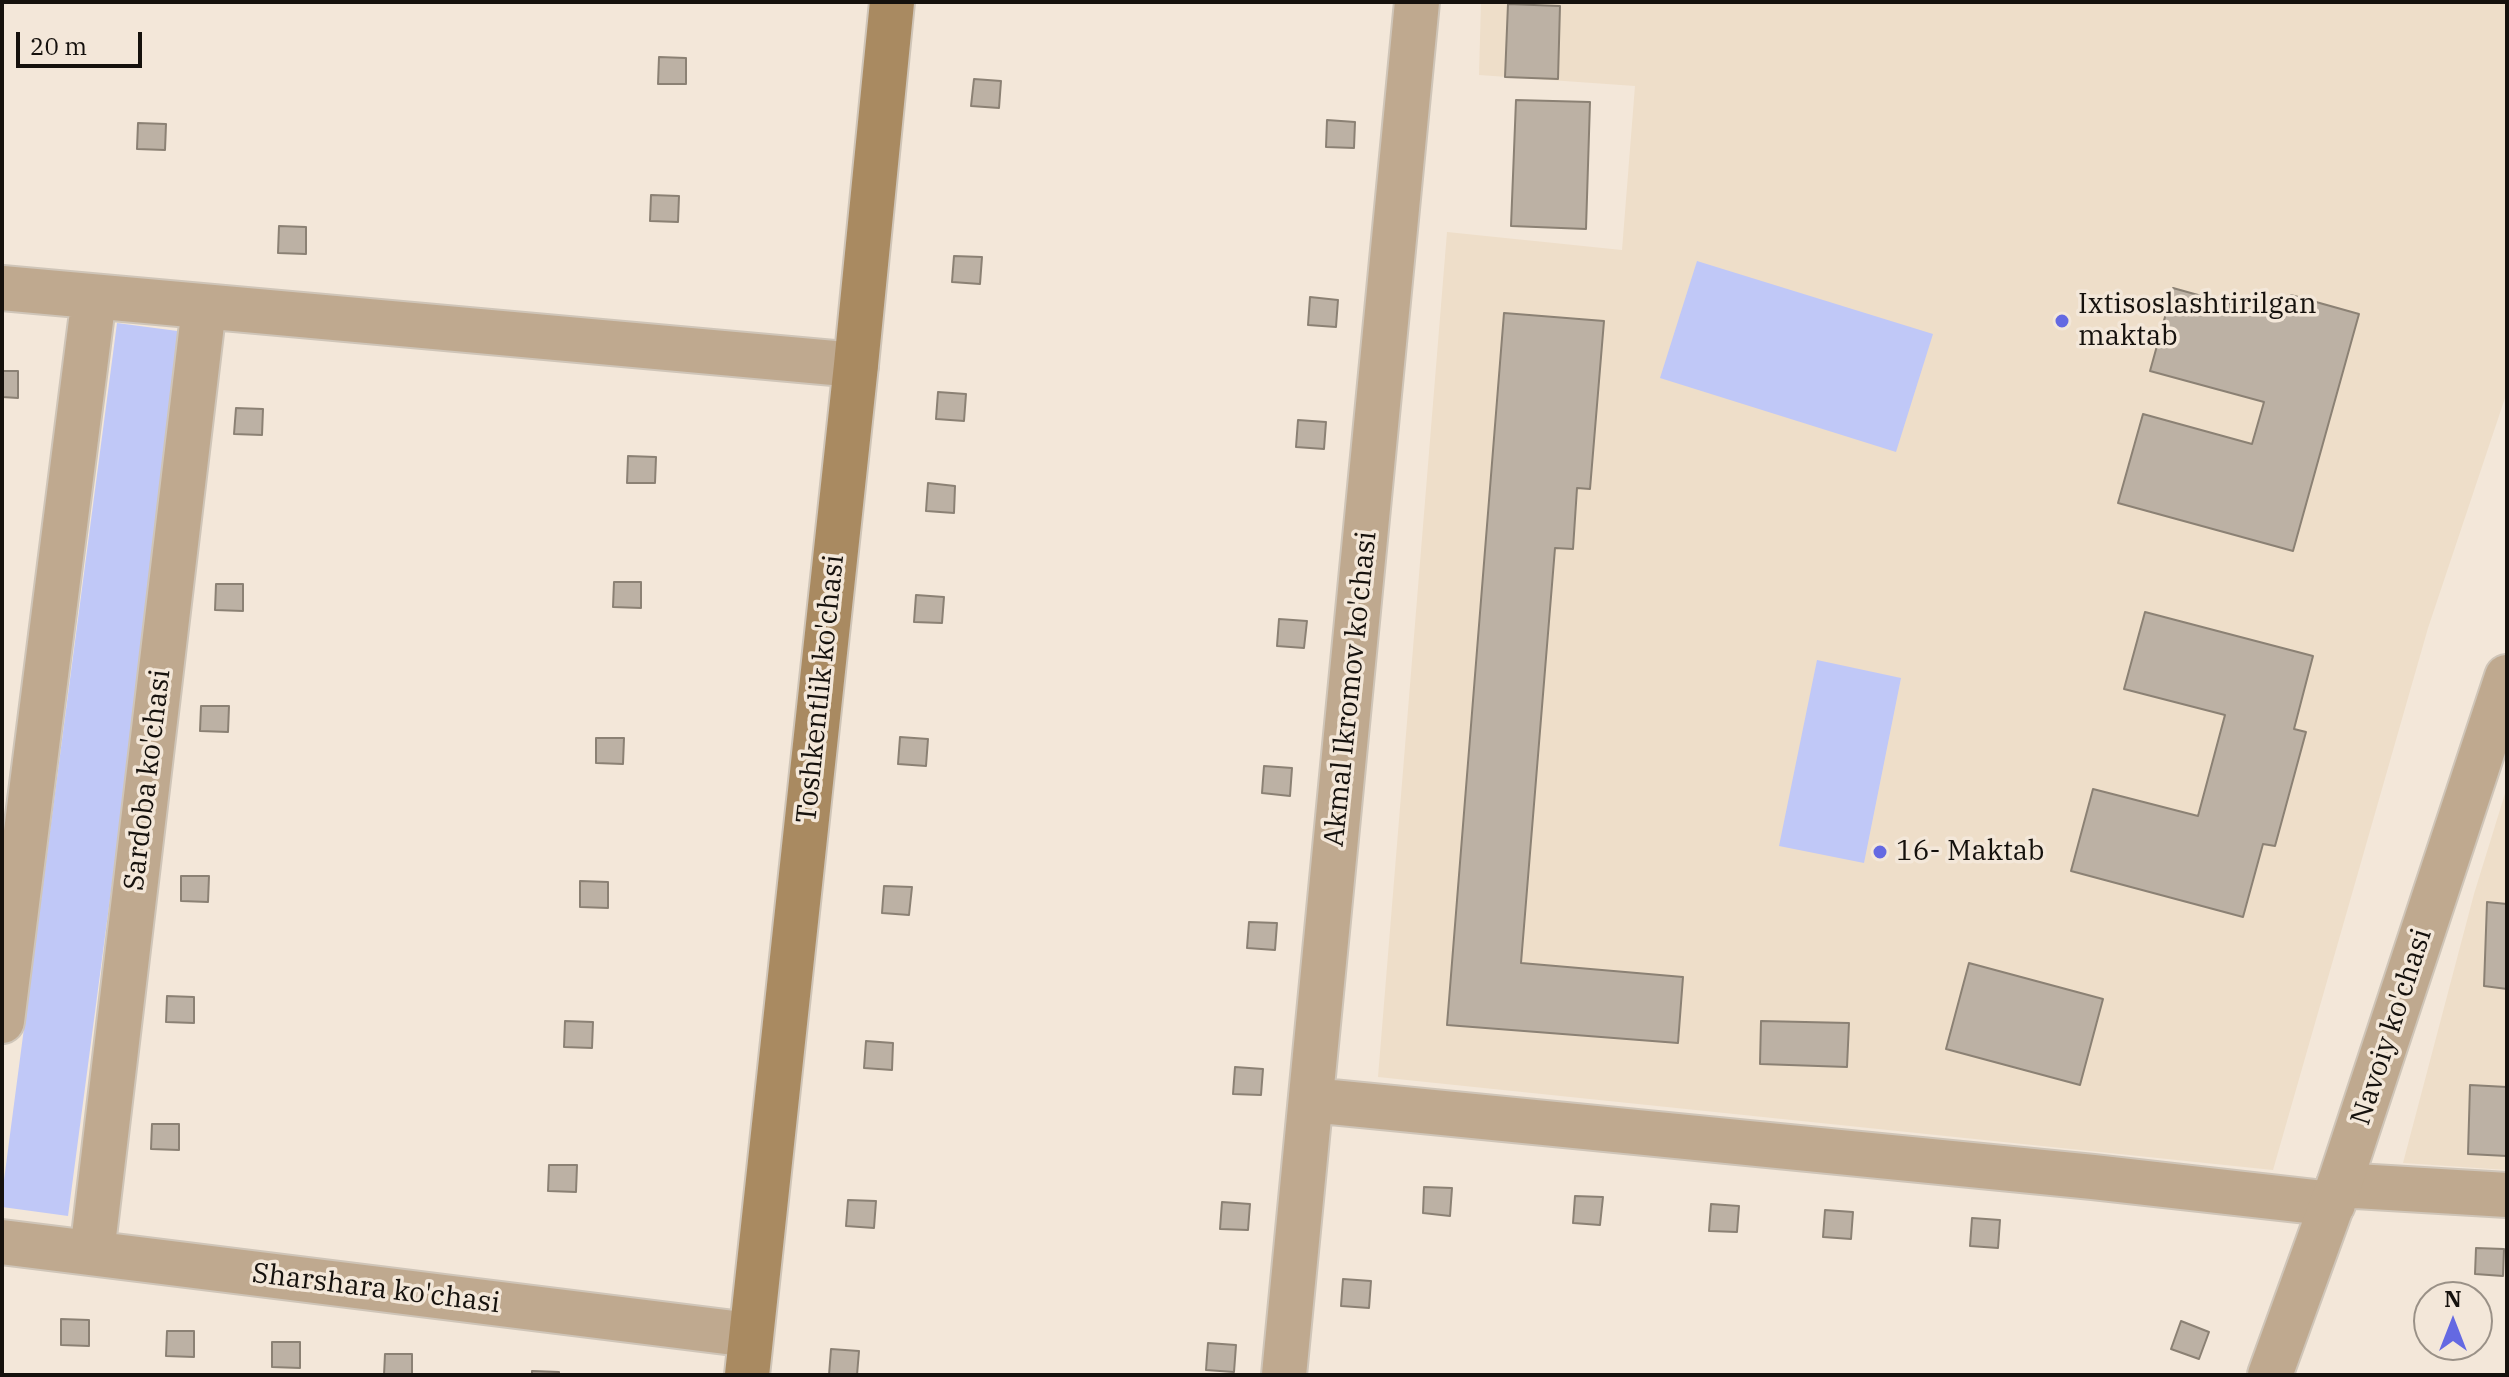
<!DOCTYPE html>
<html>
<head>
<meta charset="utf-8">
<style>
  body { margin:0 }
  #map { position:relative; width:2509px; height:1377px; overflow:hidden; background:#f3e7d9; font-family:"IBM Plex Serif",serif }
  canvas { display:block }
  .frame { position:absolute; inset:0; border:4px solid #15110d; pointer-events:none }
  .north { position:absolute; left:2413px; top:1281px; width:80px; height:80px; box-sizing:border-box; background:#f3e7d9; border:2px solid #9a9187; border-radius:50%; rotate:0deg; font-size:22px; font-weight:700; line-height:32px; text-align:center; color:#15110d }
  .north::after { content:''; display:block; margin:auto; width:28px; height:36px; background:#6469e2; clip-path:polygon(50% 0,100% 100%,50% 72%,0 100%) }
  .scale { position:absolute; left:16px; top:32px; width:126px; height:36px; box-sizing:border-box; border:4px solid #15110d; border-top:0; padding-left:10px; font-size:24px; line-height:28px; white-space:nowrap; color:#15110d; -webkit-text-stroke:6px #f3e7d9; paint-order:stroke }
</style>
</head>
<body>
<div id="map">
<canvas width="2509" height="1377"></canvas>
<div class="frame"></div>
<div class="north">N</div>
<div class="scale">20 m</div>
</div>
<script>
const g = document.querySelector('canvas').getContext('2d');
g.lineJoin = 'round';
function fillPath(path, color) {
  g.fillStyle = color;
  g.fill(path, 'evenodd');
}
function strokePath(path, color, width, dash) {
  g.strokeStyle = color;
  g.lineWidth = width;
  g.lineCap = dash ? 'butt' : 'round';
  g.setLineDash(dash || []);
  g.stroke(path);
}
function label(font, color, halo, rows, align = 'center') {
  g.font = font + ' "IBM Plex Serif",serif';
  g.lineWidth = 7;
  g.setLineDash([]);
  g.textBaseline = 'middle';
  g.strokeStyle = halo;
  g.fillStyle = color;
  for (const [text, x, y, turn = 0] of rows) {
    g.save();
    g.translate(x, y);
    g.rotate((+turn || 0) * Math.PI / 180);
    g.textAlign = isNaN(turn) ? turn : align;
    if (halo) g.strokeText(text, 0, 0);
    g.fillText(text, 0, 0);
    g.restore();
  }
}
fillPath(new Path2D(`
  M1481,2H2507V392L2428,628L2273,1170L1378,1077L1447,232L1622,250L1635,86L1479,75Z
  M2507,787V1170L2403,1163L2474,894Z`), '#eedec9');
fillPath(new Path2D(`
  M1697,261L1933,334L1896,452L1660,378Z
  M117,323L185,332L68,1216L2,1207V1195Z
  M1817,660L1901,678L1864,863L1779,846Z`), '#c0c8f7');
const building = new Path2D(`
  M1508,4L1560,6L1558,79L1505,77Z
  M659,57L686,58V84H658Z
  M974,79L1001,81L999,108L971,106Z
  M1516,100L1590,102L1586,229L1511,226Z
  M1327,120L1355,122L1354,148L1326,147Z
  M138,123L166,124L165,150L137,149Z
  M651,195L679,196L678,222L650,221Z
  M279,226L306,227V254L278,253Z
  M954,256L982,257L980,284L952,282Z
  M2173,288L2284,319L2291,295L2359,314L2293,551L2118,503L2143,414L2252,444L2264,402L2150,371Z
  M1310,297L1338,300L1336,327L1308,325Z
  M1504,313L1604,321L1590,489L1577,488L1573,549L1555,548L1521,963L1683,977L1678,1043L1447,1025Z
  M2,371H18V398L2,397Z
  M938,392L966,394L964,421L936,419Z
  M236,408L263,409L262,435L234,434Z
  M1298,420L1326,422L1324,449L1296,447Z
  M628,456L656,457L655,483H627Z
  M928,483L955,486L954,513L926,511Z
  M614,582H641V608L613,607Z
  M216,584H243V611L215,610Z
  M916,595L944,597L942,623L914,622Z
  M2145,612L2313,656L2294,729L2306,732L2275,846L2263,844L2243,917L2071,871L2093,789L2198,816L2225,715L2124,689Z
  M1279,619L1307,621L1304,648L1277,646Z
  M201,706H229L228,732L200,731Z
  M900,737L928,739L926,766L898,764Z
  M596,738H624L623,764L596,763Z
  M1264,766L1292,768L1290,796L1262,793Z
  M181,876H209L208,902L181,901Z
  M580,881L608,882V908L580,907Z
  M884,886L912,887L909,915L882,913Z
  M2487,902L2507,904V989L2484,986Z
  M1249,922L1277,923L1275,950L1247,948Z
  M1969,963L2103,999L2080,1085L1946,1049Z
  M167,996L194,997V1023L166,1022Z
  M565,1021L593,1022L592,1048L564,1047Z
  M1761,1021L1849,1023L1847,1067L1760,1064Z
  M866,1041L893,1043L892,1070L864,1068Z
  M1235,1067L1263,1069L1261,1095L1233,1094Z
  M2470,1085L2507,1087V1156L2468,1154Z
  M152,1124H179V1150L151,1149Z
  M549,1165H577L576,1192L548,1191Z
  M1424,1187L1452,1188L1450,1216L1423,1213Z
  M1575,1196L1603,1197L1600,1225L1573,1223Z
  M848,1200L876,1201L874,1228L846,1226Z
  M1222,1202L1250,1204L1248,1230L1220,1229Z
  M1711,1204L1739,1206L1737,1232L1709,1231Z
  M1825,1210L1853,1212L1851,1239L1823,1237Z
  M1972,1218L2000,1220L1998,1248L1970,1246Z
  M2476,1248L2504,1249L2503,1276L2475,1274Z
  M1343,1279L1371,1281L1369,1308L1341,1306Z
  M61,1319L89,1320V1346L61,1345Z
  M2181,1321L2209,1332L2199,1359L2171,1349Z
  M167,1331H194V1357L166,1356Z
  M272,1342H300V1368L272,1367Z
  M1208,1343L1236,1345L1234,1372L1206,1370Z
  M831,1349L859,1351L857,1375H829Z
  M385,1354H412V1375H384Z
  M532,1371L559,1372V1375H532Z`);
fillPath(building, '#bcb1a4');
strokePath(building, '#8b8174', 2);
const minor = new Path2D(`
  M2,288L856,365
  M2,1021L94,297
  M1311,1100L2093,1177L2333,1204
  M2339,1185L2507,1195
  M2,1242L750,1335
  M92,1253L204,307
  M1284,1375L1417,2`);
const tertiary = new Path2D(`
  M2270,1375L2339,1185L2507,677`);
const secondary = new Path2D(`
  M747,1375L856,365L892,2`);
strokePath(minor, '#cfc5b8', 48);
strokePath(tertiary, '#cfc5b8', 48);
strokePath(secondary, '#cfc5b8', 48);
strokePath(minor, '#bfa98f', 44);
strokePath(tertiary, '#bfa98f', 44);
strokePath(secondary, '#a98a61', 44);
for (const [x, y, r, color] of [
  [2062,321,8,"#6469e2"],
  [1880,852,8,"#6469e2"]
]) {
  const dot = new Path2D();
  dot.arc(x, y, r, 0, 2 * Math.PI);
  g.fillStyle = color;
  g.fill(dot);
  strokePath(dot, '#f3e7d9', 3);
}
label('28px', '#15110d', '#f3e7d9', [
  ["Ixtisoslashtirilgan",2078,305],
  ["maktab",2078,337],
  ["16- Maktab",1896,852]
], 'left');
label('28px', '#15110d', '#f3e7d9', [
  ["Toshkentlik ko'chasi",821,689,-84],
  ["Akmal Ikromov ko'chasi",1351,689,-84],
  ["Sardoba ko'chasi",148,780,-83],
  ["Navoiy ko'chasi",2392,1027,-72],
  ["Sharshara ko'chasi",376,1289,7]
]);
</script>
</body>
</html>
